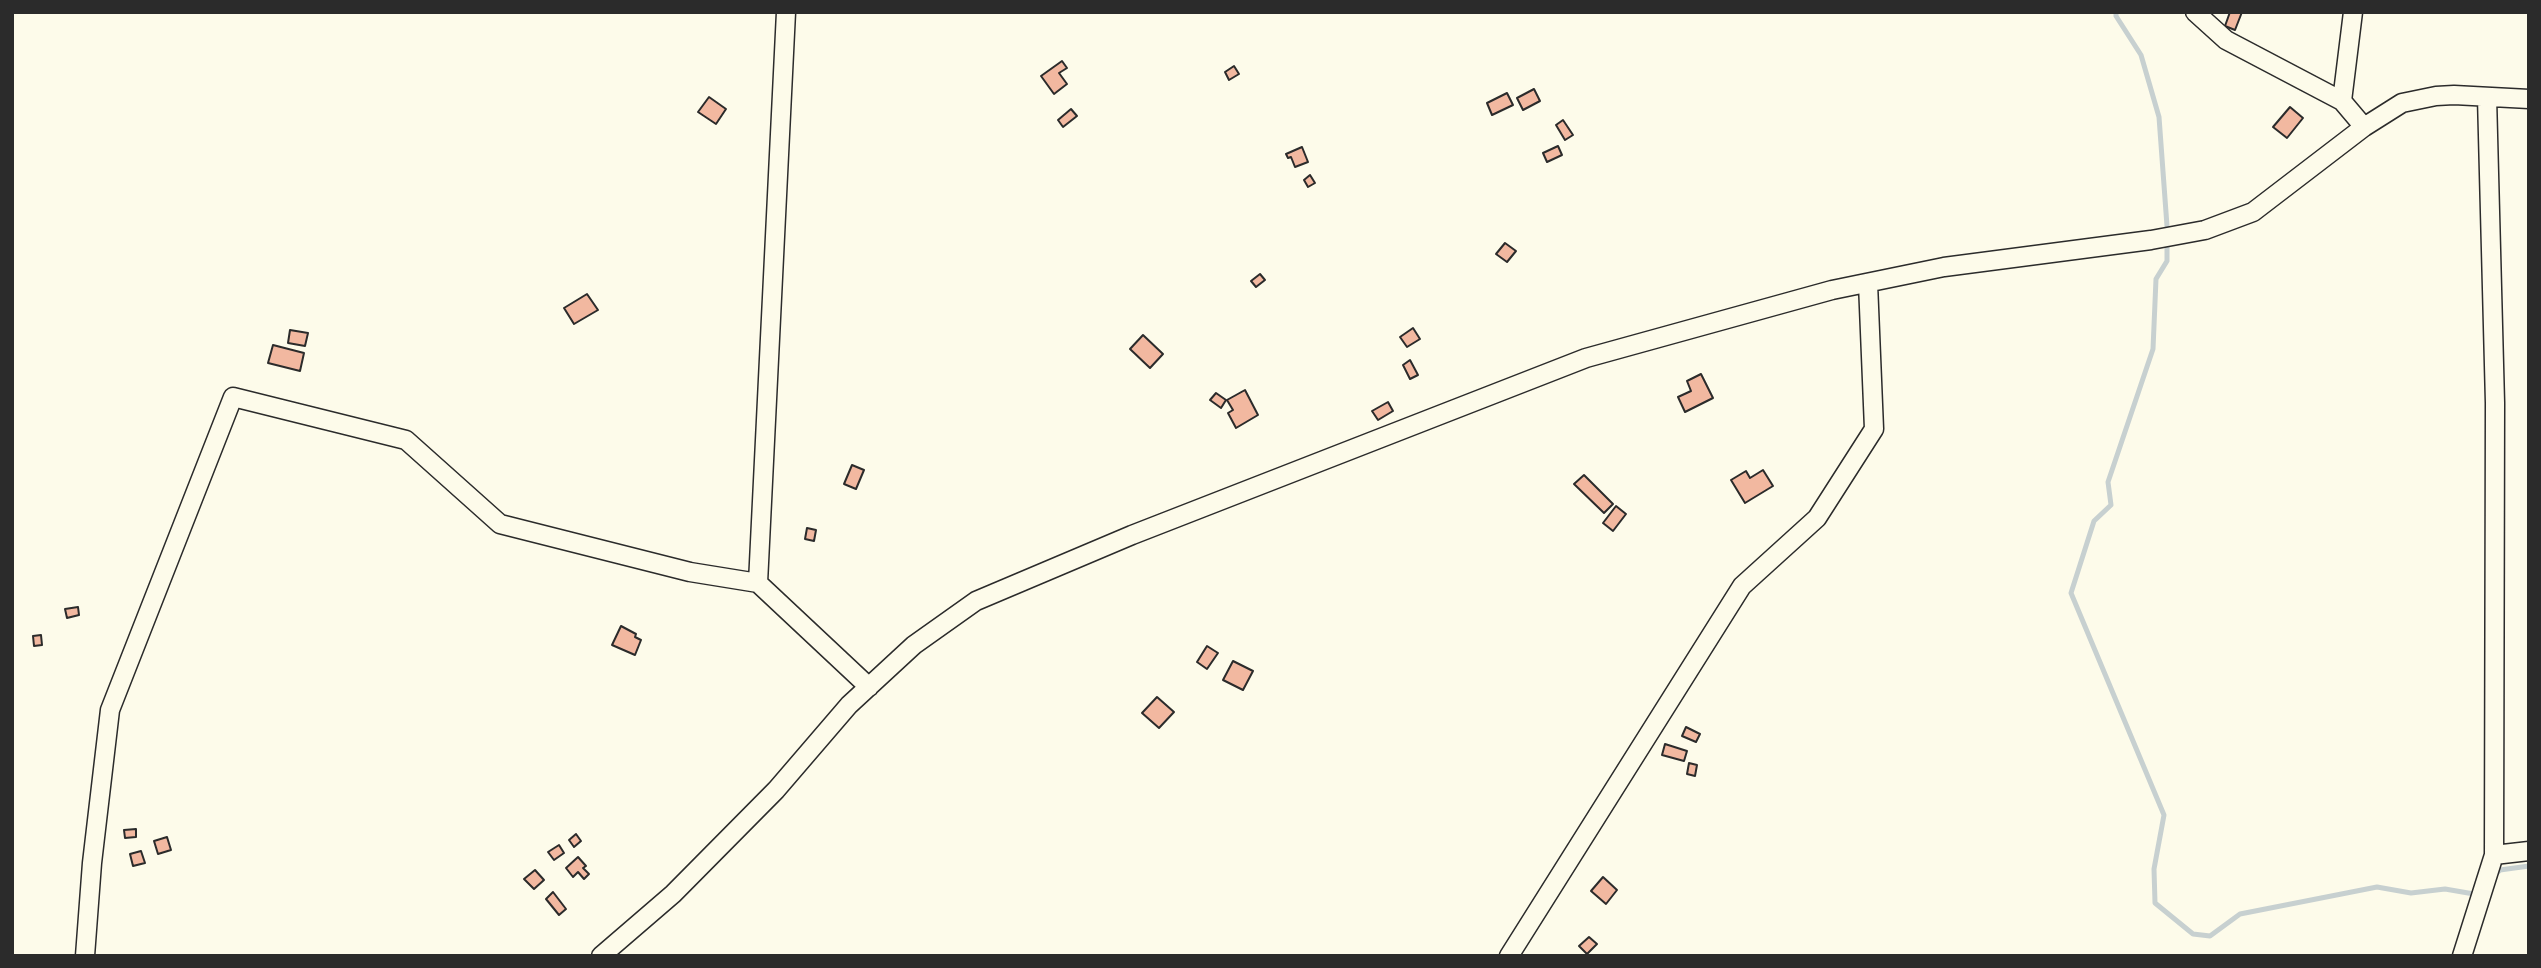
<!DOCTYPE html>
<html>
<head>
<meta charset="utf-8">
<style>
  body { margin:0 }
  #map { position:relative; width:2541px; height:968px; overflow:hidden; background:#fdfbea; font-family:"Roboto Serif",serif }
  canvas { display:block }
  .frame { position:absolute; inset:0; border:14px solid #2b2b2b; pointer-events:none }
</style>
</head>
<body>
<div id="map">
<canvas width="2541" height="968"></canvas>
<div class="frame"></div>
</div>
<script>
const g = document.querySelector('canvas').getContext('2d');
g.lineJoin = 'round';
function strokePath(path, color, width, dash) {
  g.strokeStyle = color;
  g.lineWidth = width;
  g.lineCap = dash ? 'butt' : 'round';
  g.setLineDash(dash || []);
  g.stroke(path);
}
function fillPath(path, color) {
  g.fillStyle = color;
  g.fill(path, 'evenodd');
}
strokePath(new Path2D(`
  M2116,12V16L2141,55L2159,117L2167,226
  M2167,246V261L2156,279L2153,349L2108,482L2111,505L2094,521L2071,593L2164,815L2154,869L2155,903L2193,934L2210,936L2240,914L2377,887L2411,893L2445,889L2474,894L2477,891
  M2492,877L2500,870L2529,866`), '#c7d0d0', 5);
const building = new Path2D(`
  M2230,12H2242L2235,30L2225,26Z
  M1062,61L1067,68L1059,73L1067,84L1054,94L1041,76Z
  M1234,66L1239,74L1229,80L1225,72Z
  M1534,89L1540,101L1523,110L1517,98Z
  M1507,93L1513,105L1492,115L1487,103Z
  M709,97L726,109L716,124L698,112Z
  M2290,107L2303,118L2287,138L2273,127Z
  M1071,109L1077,116L1063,127L1058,120Z
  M1563,120L1573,135L1565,140L1556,125Z
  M1558,146L1562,155L1547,162L1543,153Z
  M1302,147L1308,162L1295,167L1291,157L1288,158L1286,154Z
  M1310,175L1315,183L1308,187L1304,180Z
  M1505,243L1516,251L1507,262L1496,254Z
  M1260,274L1265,280L1256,287L1251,281Z
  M587,294L598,310L574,324L564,308Z
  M1413,328L1420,339L1407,347L1400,337Z
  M290,330L308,333L305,346L288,343Z
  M1143,335L1163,354L1150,368L1130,349Z
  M273,345L304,353L300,371L268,363Z
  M1410,360L1418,375L1410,379L1403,365Z
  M1701,374L1713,398L1685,412L1678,397L1691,391L1687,381Z
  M1245,390L1258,415L1236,428L1228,413L1233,410L1227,400Z
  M1216,393L1226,400L1221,408L1210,400Z
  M1388,402L1393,411L1378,420L1372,411Z
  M852,465L864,470L856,489L844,484Z
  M1763,470L1773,486L1745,503L1731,480L1746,471L1750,478Z
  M1584,475L1613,504L1604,513L1574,484Z
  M1616,506L1626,514L1613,531L1603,523Z
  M807,528L816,530L814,541L805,539Z
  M78,607L79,615L67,618L65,609Z
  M621,626L636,634L635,637L641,640L635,655L612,645Z
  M41,635L42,645L34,646L33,636Z
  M1207,646L1218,653L1207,669L1197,662Z
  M1233,661L1253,671L1243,690L1223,680Z
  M1157,697L1174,712L1159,728L1142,713Z
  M1686,727L1700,734L1696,742L1682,736Z
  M1665,744L1687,751L1684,761L1662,755Z
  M1689,763L1697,765L1695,776L1687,774Z
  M136,829V837L125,838L124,830Z
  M576,834L581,841L574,847L569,840Z
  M167,837L171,850L158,854L154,841Z
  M559,845L564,853L554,860L548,852Z
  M141,851L145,863L133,866L130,854Z
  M578,857L586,866L583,868L589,874L584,879L578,872L573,877L566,868Z
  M535,870L544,880L534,889L524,879Z
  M1603,877L1617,890L1606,904L1591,891Z
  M553,892L566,909L559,915L546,899Z
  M1589,937L1597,944L1587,954L1579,946Z`);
fillPath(building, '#f2b8a0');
strokePath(building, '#2b2b2b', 2);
const street = new Path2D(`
  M786,12L758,583L869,687
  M2195,12L2226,40L2342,101
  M2353,12L2342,101L2364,127
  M2494,855L2529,851
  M85,956L92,863L110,710L233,397L406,440L500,524L690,572L758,583
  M601,956L673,894L776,790L849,705L914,645L976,601L1132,535L1586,358L1832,290L1944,267L2151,240L2205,230L2253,212L2364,127L2402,103L2436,96L2454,95L2529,99
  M1509,956L1742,586L1817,518L1874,429L1868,283
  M2462,956L2494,855L2495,403L2487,97`);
strokePath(street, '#2b2b2b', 21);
strokePath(street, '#fdfbea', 18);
</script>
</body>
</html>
